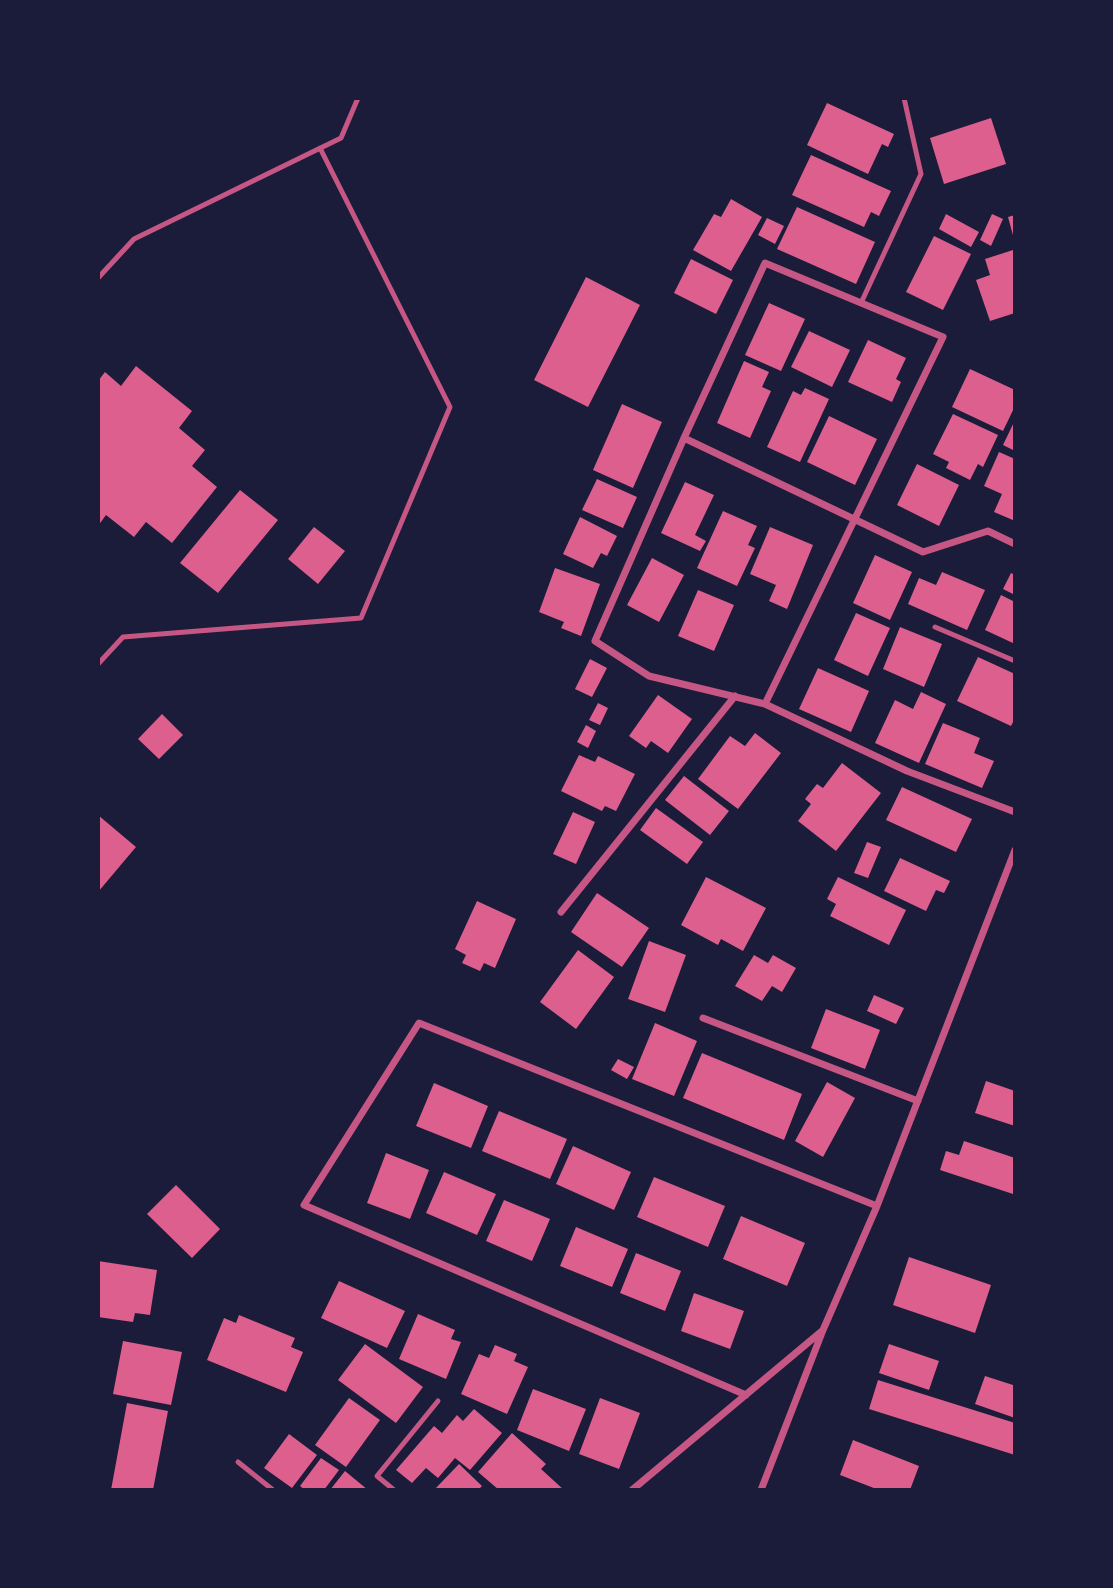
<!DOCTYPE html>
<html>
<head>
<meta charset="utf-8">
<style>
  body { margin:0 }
  #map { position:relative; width:1113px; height:1588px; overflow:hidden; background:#1b1b3a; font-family:Cabin,sans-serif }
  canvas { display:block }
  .frame { position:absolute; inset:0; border:100px solid #1b1b3a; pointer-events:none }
</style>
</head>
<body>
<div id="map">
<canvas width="1113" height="1588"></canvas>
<div class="frame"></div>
</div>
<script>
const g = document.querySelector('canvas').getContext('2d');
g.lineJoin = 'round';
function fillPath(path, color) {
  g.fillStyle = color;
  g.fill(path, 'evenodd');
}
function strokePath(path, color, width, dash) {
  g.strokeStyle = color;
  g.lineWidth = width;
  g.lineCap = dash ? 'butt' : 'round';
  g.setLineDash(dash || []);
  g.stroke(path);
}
fillPath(new Path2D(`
  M827,103L894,134L888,147L882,144L868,174L807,145Z
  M991,118L1006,164L944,184L930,138Z
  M811,155L891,191L879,216L871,212L864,227L792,195Z
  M731,199L762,217L731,271L693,250L714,214L721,217Z
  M797,207L875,242L856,284L777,249Z
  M946,214L979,232L971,247L939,229Z
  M992,214L1003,219L991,246L980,240Z
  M1015,215V238L1014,239L1008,217Z
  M767,218L784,226L775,244L758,235Z
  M934,236L971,254L943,310L906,292Z
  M1013,250L1015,313L990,321L976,280L990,275L985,259Z
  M691,259L733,280L716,314L674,293Z
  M586,277L640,305L588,407L534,380Z
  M769,303L805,319L781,371L745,355Z
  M809,331L850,350L832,387L791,367Z
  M868,340L906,358L896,379L901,382L892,402L848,382Z
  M744,361L769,372L762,387L771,391L750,438L717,423Z
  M136,366L192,411L179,428L205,450L192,466L217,487L172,543L146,522L134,537L106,515L98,526V381L105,372L121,386Z
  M970,369L1015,390V406L1003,431L952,407Z
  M805,388L829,399L800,462L767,447L793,391L801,395Z
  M622,404L662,422L633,488L593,470Z
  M953,414L998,435L983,467L978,464L970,480L946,468L949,462L933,454Z
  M829,416L877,439L855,485L807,462Z
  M1015,420V451L1003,445Z
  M999,452L1015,459V521L994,512L1002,494L984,486Z
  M917,464L959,485L939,526L897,505Z
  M597,479L637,497L623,528L582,510Z
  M685,482L714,495L695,535L706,541L700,551L661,533Z
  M240,490L278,520L218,593L180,563Z
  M723,511L757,526L748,545L755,548L737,586L697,568Z
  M580,517L617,536L607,556L601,553L593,568L563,554Z
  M314,527L345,551L318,584L288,559Z
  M770,527L813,545L787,609L769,601L776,585L750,574Z
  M875,555L912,572L890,620L853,603Z
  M652,558L684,575L659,622L627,605Z
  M555,568L600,584L581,636L561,628L564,622L539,612Z
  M942,572L985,590L967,630L908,604L919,578L936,585Z
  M1011,573L1015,575L1013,594L1003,589Z
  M698,590L734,605L714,651L678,636Z
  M1001,595L1015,602V644L985,630Z
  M856,613L890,628L868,676L834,660Z
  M900,627L942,644L924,687L883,669Z
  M978,657L1015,674V718L1011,726L957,701Z
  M590,659L607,668L592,697L575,689Z
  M818,668L869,691L851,732L799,709Z
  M921,692L946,704L919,763L875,743L895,700L913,709Z
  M658,695L692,719L668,753L651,741L646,748L629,736Z
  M598,703L608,708L600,725L589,720Z
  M162,714L183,735L159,759L138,739Z
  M943,723L980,738L974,753L994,761L982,788L925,764Z
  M586,725L596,731L588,748L577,742Z
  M755,733L781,753L738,809L698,779L730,736L745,746Z
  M579,755L595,762L598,756L635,774L616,811L605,806L602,811L561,791Z
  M842,763L881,793L836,851L798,821L811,804L805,799L817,784L823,788Z
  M684,776L729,811L710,835L665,800Z
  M902,787L972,819L956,852L886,820Z
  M656,808L703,842L687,864L640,830Z
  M573,812L595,822L576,864L553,854Z
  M98,815L136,847L98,892Z
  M867,842L881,847L868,878L854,873Z
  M900,858L950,881L944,893L936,890L926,911L884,891Z
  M706,877L766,908L743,951L721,939L718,945L681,925Z
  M838,877L906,910L889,945L830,916L836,904L827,899Z
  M597,893L649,928L622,967L571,932Z
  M477,901L516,919L495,968L484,963L480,971L462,963L466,955L455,949Z
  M649,941L686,955L665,1012L628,999Z
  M578,950L614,977L576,1029L540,1002Z
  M754,955L768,963L773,955L796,968L782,992L772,986L762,1001L735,986Z
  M874,995L904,1008L896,1024L867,1011Z
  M826,1009L880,1030L865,1069L811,1048Z
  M655,1023L697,1041L674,1096L632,1079Z
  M702,1053L802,1094L784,1140L683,1098Z
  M618,1059L634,1067L627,1079L611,1070Z
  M986,1081L1015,1091V1126L975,1113Z
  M827,1082L855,1098L823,1157L795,1141Z
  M434,1083L488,1106L471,1148L416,1126Z
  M499,1111L567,1139L550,1179L482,1151Z
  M964,1141L1015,1158V1187L1013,1194L940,1170L946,1151L959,1155Z
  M573,1146L631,1172L614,1210L556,1184Z
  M386,1153L429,1170L410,1219L367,1203Z
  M444,1172L496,1194L477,1235L426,1213Z
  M654,1177L725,1206L708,1247L637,1217Z
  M176,1185L220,1229L192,1258L147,1214Z
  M504,1200L550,1219L532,1261L486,1241Z
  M741,1216L805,1243L787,1286L723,1259Z
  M576,1227L628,1249L612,1287L560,1266Z
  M636,1253L681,1271L665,1311L620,1293Z
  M909,1257L991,1285L975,1333L893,1305Z
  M98,1261L157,1270L150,1315L135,1313L133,1322L98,1317Z
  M339,1281L405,1311L387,1348L321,1318Z
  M694,1293L744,1311L730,1349L681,1331Z
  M418,1314L455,1330L451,1339L461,1342L446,1379L399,1359Z
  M239,1315L295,1338L291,1347L303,1352L286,1392L207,1360L224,1318L236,1323Z
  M123,1341L182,1352L171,1405L113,1394Z
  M365,1344L423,1387L396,1423L338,1380Z
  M889,1344L939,1361L929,1390L879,1373Z
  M495,1345L517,1354L514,1361L528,1367L507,1414L461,1394L479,1354L489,1358Z
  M985,1376L1013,1385L1015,1380V1418L975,1404Z
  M878,1380L1015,1423V1455L869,1409Z
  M533,1389L586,1409L569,1451L517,1430Z
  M349,1398L380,1420L346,1467L315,1445Z
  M600,1398L640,1413L619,1469L579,1454Z
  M127,1403L168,1411L153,1490H111Z
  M474,1409L502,1433L470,1470L455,1458L438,1478L426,1468L412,1483L396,1470L434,1426L442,1433L457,1415L463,1421Z
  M512,1433L546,1464L541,1469L564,1490H499L478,1472Z
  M289,1434L317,1455L292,1488L264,1468Z
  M853,1440L919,1466L910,1490H879L840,1475Z
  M321,1458L339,1470L324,1490H305L300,1486Z
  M459,1464L482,1486L478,1490H434Z
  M345,1471L368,1490H330Z`), '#dd5f8e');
strokePath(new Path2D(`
  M98,278L134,239L341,138L358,98
  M861,303L921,174L904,98
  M935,627L1015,661
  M98,664L123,637L361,618L450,407L320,148
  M238,1462L273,1490
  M394,1490L377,1476L438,1401`), '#c65784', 5);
strokePath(new Path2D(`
  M684,438L923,552L988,531L1015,544
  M765,704L943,337L765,263L684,438L595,641L649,676L765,704L907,771L1015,812
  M561,912L735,696
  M703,1018L918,1101
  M746,1395L304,1205L419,1023L877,1206
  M632,1490L822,1331
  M761,1490L823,1330L877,1206L1015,850`), '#c65784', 7);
</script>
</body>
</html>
